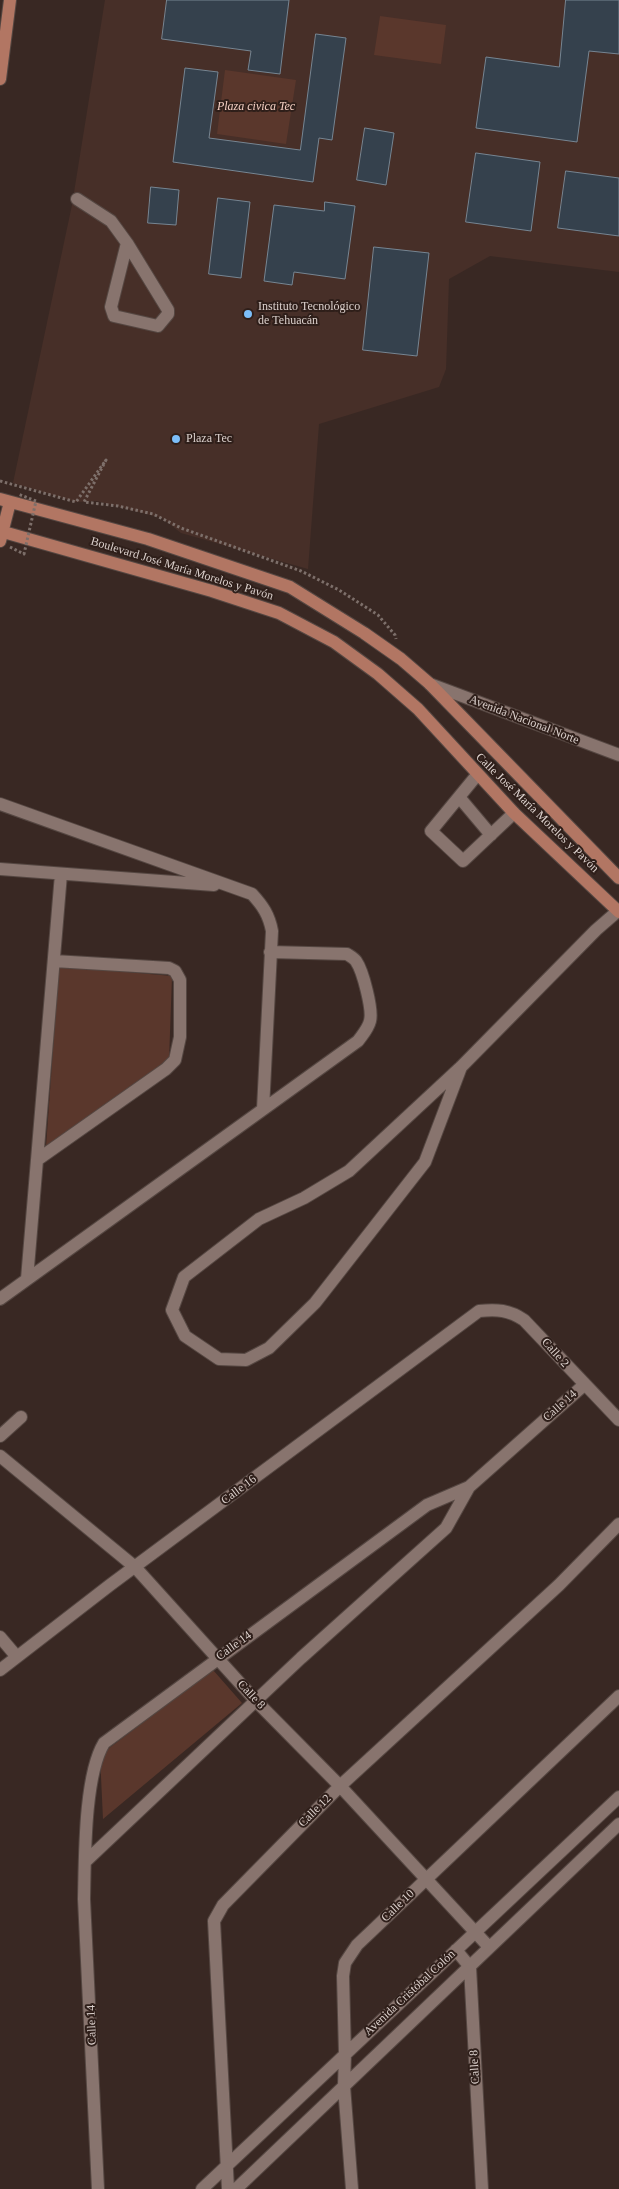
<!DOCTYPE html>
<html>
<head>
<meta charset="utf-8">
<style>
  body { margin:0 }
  canvas { display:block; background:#392823 }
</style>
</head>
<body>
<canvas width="619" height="2189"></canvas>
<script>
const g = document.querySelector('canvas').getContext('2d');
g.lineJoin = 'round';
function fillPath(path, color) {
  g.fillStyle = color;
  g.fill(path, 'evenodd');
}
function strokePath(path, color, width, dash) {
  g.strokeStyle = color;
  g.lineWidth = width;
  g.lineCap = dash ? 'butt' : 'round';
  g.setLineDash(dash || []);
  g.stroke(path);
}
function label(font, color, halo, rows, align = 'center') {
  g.font = font + ' "Times New Roman",serif';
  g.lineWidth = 4;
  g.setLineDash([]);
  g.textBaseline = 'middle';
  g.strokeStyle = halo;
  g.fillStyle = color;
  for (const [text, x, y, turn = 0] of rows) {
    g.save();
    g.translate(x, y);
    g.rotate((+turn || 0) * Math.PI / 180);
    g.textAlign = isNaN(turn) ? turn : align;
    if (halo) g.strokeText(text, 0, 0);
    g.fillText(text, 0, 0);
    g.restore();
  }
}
fillPath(new Path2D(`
  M105,0H619V272L490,256L449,279L446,369L439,387L319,424L308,569L181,533L162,518L97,501L76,502L13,483L72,205Z`), '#472f28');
fillPath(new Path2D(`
  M380,16L446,25L441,64L374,55Z
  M225,70L296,80L286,144L217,134Z
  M59,966L172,976L169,1060L46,1147Z
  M213,1670L242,1703L103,1819L100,1755Z`), '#5a372c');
const building = new Path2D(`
  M167,0H289L280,74L248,70L251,51L162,39Z
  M566,0H619V54L589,51L577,142L476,128L486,57L559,67Z
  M316,34L346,38L332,140L319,138L313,182L173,162L185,68L218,72L209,138L300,150Z
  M365,128L394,133L386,185L357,180Z
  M476,153L540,162L531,231L466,222Z
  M566,171L619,178V236L558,228Z
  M151,187L179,190L176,225L148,223Z
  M218,198L250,202L241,278L209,274Z
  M325,202L355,206L345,279L294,272L292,285L264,281L274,205L324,211Z
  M374,247L429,253L417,356L363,350Z`);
fillPath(building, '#35414d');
strokePath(building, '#768592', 1);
const minor = new Path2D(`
  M77,199L111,221L127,243L168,310V314L158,326L114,316L111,307L127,243
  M430,684L619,755
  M477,775L431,831L463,861L514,813
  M459,797L491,835
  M0,804L252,894C263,906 269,915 272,931L263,1109
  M0,869L214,885
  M461,1067L425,1162L315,1303L269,1348L246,1360L219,1359L185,1336L172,1310L184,1277L259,1219L304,1198L349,1171L461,1067L596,930L619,910
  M37,1160L166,1069L175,1060L180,1037V980L175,971L169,968L54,961
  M27,1279L61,874
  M0,1299L358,1041C363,1034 368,1029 370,1021C373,1010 363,971 356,961C354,958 350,956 347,954L270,952
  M0,1436L21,1417
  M0,1456L135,1567L256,1701L340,1786L489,1947
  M0,1637L17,1657
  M0,1670L110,1585L479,1311C497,1309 509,1310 524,1320L619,1420
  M85,1862L301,1658L446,1528L469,1487L584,1385
  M456,1950L470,1967L482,2189
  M98,2189L84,1899C85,1859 84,1776 104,1743L427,1505L469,1487
  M202,2189L619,1797
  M228,2189L214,1921L223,1905L340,1786L559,1585L619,1524
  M236,2189L619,1824
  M352,2189L344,2086L345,2054L343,1976L345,1963L357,1945L619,1696`);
const major = new Path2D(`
  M0,79L10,0
  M0,499L148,539L290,587L364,633L401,659L430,684L619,878
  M0,531L212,591L279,613L334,642L378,674L418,709L514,813L619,912
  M0,541L10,502`);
strokePath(minor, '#554742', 14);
strokePath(major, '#554742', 14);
strokePath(new Path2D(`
  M0,481L76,502L106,460L84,502L118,506L153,514L181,528L301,571L339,590L378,615L395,635L396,639`), '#7d6f6a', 3, [2.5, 2.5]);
strokePath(minor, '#88746e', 12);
strokePath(major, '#b27663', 12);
strokePath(new Path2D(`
  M10,547L24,554L36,501L18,494`), '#7d6f6a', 3, [2.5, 2.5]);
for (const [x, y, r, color] of [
  [248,314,5,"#7cbef9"],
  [176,439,5,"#7cbef9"]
]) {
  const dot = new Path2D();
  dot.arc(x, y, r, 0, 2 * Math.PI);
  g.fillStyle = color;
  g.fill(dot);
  strokePath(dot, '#2f1f1a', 2);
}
label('italic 12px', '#f4cfc3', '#2f1f1a', [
  ["Plaza civica Tec",256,107]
]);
label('12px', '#dcd1cd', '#2f1f1a', [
  ["Instituto Tecnológico",258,307],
  ["de Tehuacán",258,321],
  ["Plaza Tec",186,439]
], 'left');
label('12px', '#dcd1cd', '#2f1f1a', [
  ["Boulevard José María Morelos y Pavón",182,569,17],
  ["Avenida Nacional Norte",524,720,21],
  ["Calle José María Morelos y Pavón",537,813,44],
  ["Calle 2",555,1353,48],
  ["Calle 14",560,1406,-42],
  ["Calle 16",239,1490,-37],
  ["Calle 14",234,1646,-36],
  ["Calle 8",251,1695,47],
  ["Calle 12",315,1811,-45],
  ["Calle 10",398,1906,-44],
  ["Avenida Cristóbal Colón",410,1993,-43],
  ["Calle 14",92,2025,-92],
  ["Calle 8",475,2067,-93]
]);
</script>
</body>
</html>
